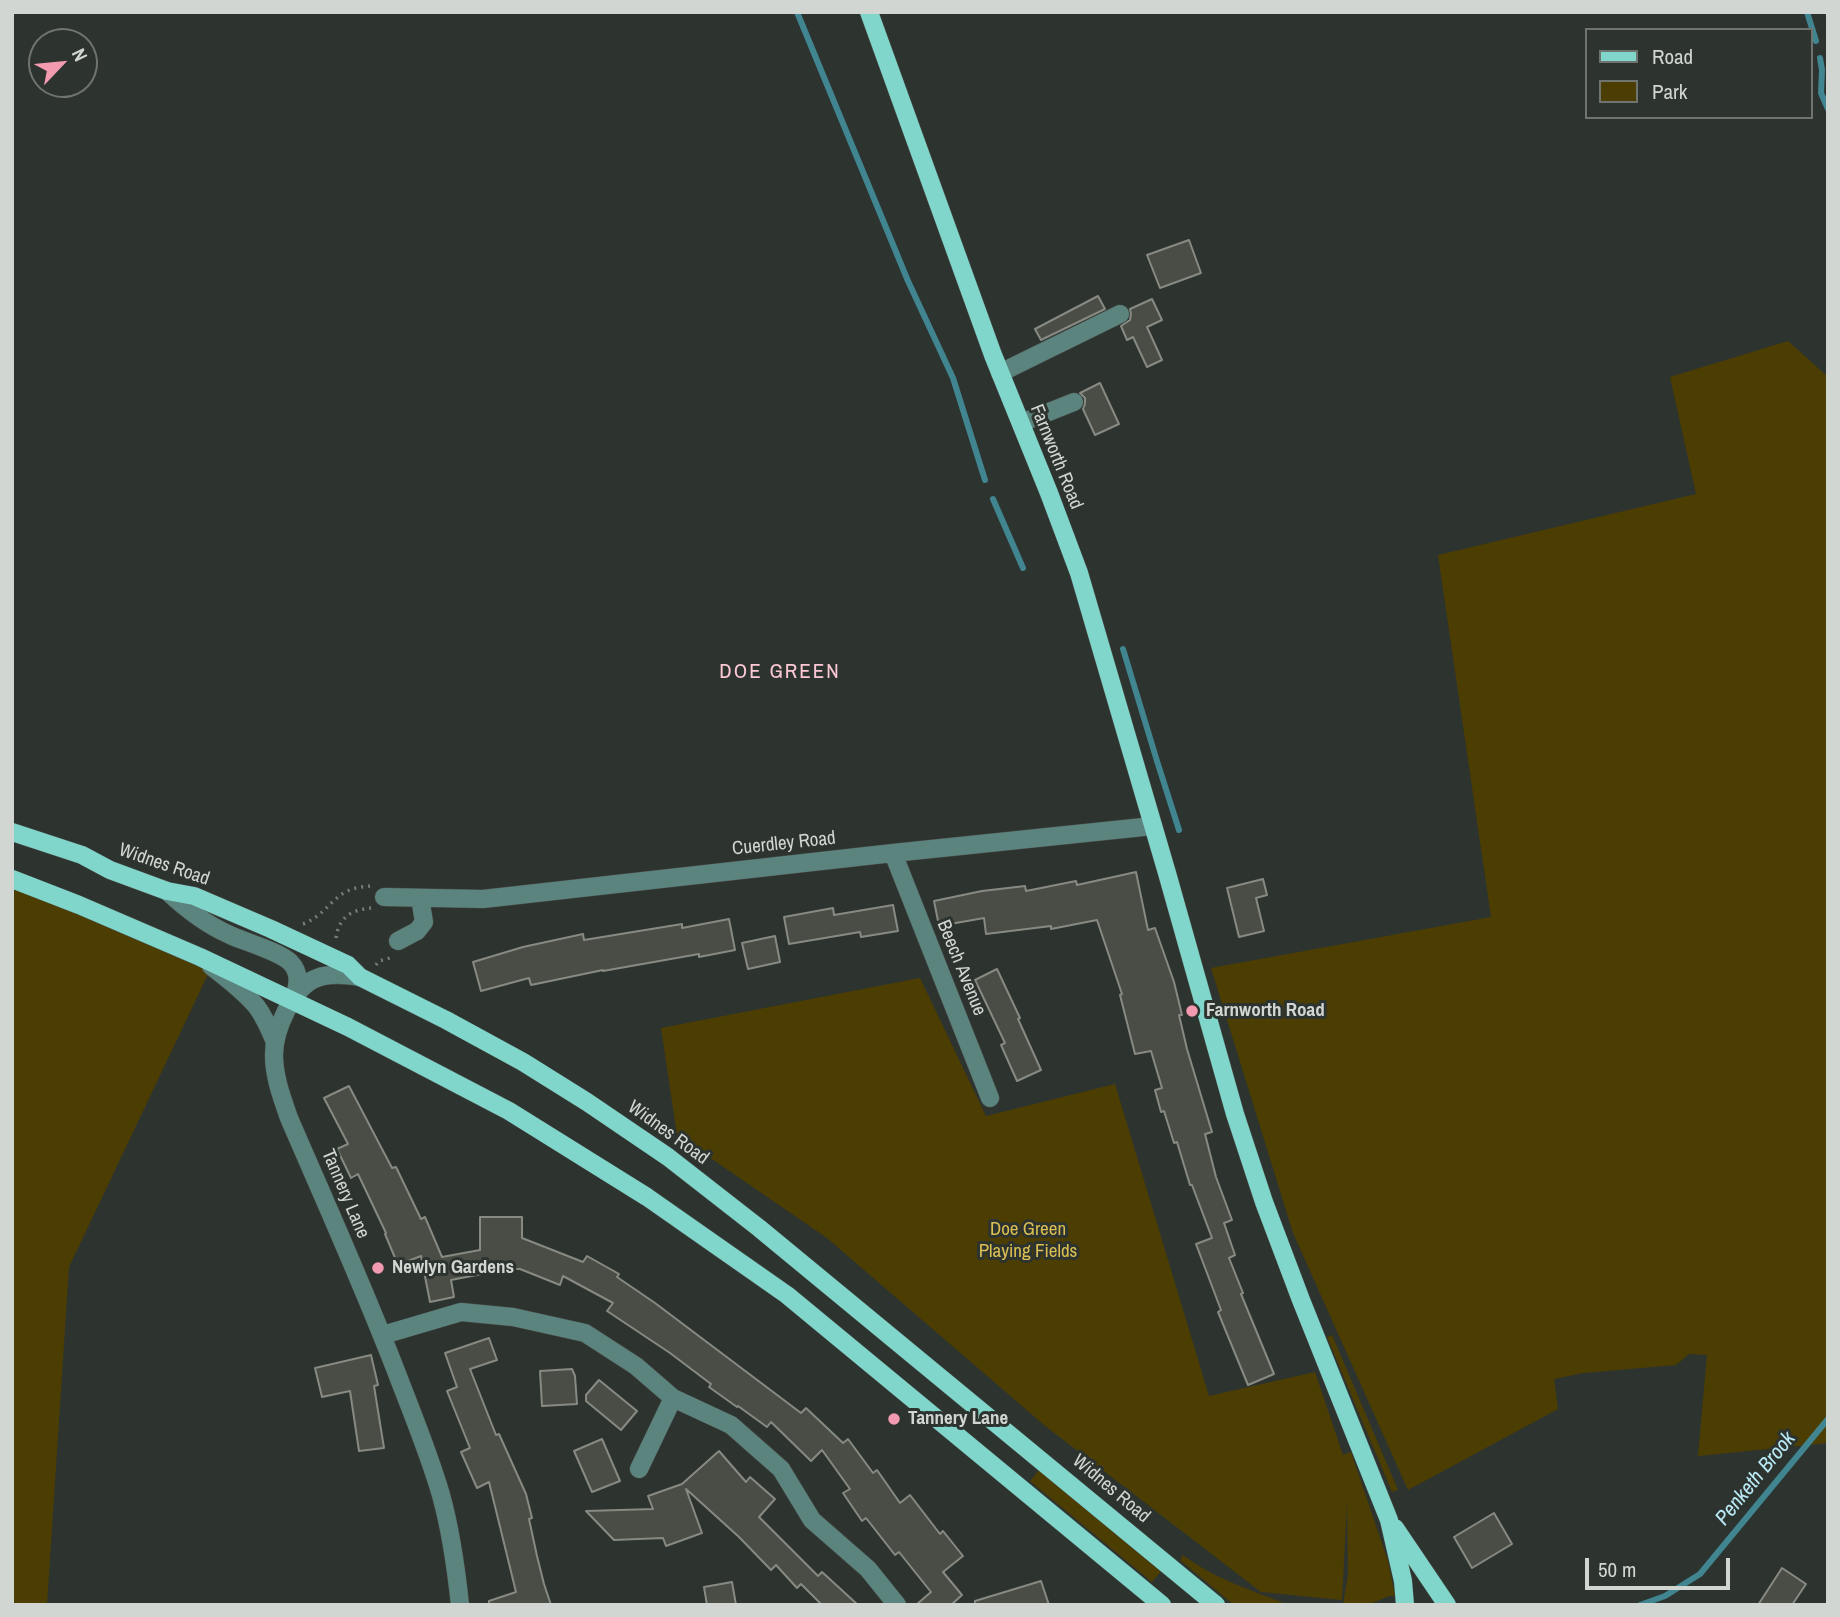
<!DOCTYPE html>
<html>
<head>
<meta charset="utf-8">
<style>
  body { margin:0 }
  #map { position:relative; width:1840px; height:1617px; overflow:hidden; background:#2d332f; font-family:"Archivo Narrow",sans-serif }
  canvas { display:block }
  .frame { position:absolute; inset:0; border:14px solid #d2d6d3; pointer-events:none }
  .legend { position:absolute; left:1585px; top:28px; width:228px; height:91px; box-sizing:border-box; background:#2d332f; border:2px solid #6f7471; margin:0; padding:9px 12px; list-style:none; font-size:21px; color:#d2d6d3 }
  .legend li { display:flex; align-items:center; gap:14px; height:35px }
  .legend b { width:35px; border:2px solid #6f7471 }
  .north { position:absolute; left:28px; top:28px; width:70px; height:70px; box-sizing:border-box; background:#2d332f; border:2px solid #6f7471; border-radius:50%; rotate:64deg; font-size:19px; font-weight:700; line-height:28px; text-align:center; color:#d2d6d3 }
  .north::after { content:''; display:block; margin:auto; width:24px; height:32px; background:#f29aaf; clip-path:polygon(50% 0,100% 100%,50% 72%,0 100%) }
  .scale { position:absolute; left:1585px; top:1558px; width:145px; height:32px; box-sizing:border-box; border:4px solid #d2d6d3; border-top:0; padding-left:9px; font-size:21px; line-height:24px; white-space:nowrap; color:#d2d6d3; -webkit-text-stroke:5px #2d332f; paint-order:stroke }
</style>
</head>
<body>
<div id="map">
<canvas width="1840" height="1617"></canvas>
<div class="frame"></div>
<ul class="legend">
<li><b style="height:9px;background:#80d6ca"></b>Road</li>
<li><b style="height:19px;background:#4c3e03"></b>Park</li>
</ul>
<div class="north">N</div>
<div class="scale">50 m</div>
</div>
<script>
const g = document.querySelector('canvas').getContext('2d');
g.lineJoin = 'round';
function fillPath(path, color) {
  g.fillStyle = color;
  g.fill(path, 'evenodd');
}
function strokePath(path, color, width, dash) {
  g.strokeStyle = color;
  g.lineWidth = width;
  g.lineCap = dash ? 'butt' : 'round';
  g.setLineDash(dash || []);
  g.stroke(path);
}
function label(font, color, halo, rows, align = 'center') {
  g.font = font + ' "Archivo Narrow",sans-serif';
  g.lineWidth = 6;
  g.setLineDash([]);
  g.textBaseline = 'middle';
  g.strokeStyle = halo;
  g.fillStyle = color;
  for (const [text, x, y, turn = 0] of rows) {
    g.save();
    g.translate(x, y);
    g.rotate((+turn || 0) * Math.PI / 180);
    g.textAlign = isNaN(turn) ? turn : align;
    if (halo) g.strokeText(text, 0, 0);
    g.fillText(text, 0, 0);
    g.restore();
  }
}
fillPath(new Path2D(`
  M1788,341L1828,377V1443L1698,1456L1707,1355L1689,1354L1676,1365L1583,1373L1554,1379L1558,1409L1408,1490L1293,1233L1211,968L1491,917L1438,555L1696,494L1670,377Z
  M12,887L211,968L69,1267L47,1605H12Z
  M920,978L986,1116L1115,1084L1209,1396L1315,1372L1343,1455L1351,1452L1388,1561L1395,1596H1389L1368,1605H1343L1348,1574L1347,1503L1342,1600L1261,1592L1044,1425L827,1238L677,1135L661,1028Z
  M1332,1335L1335,1342L1398,1490L1392,1492L1327,1337Z
  M1039,1470L1161,1571L1152,1582L1030,1481Z
  M1183,1555C1214,1579 1254,1591 1289,1605H1234L1180,1560Z`), '#4c3e03');
strokePath(new Path2D(`
  M797,12L908,281L953,378L985,480
  M1807,12L1816,41
  M1820,58L1822,70L1821,93L1828,109
  M993,499L1023,568
  M1123,649L1157,761L1179,830
  M1640,1605L1665,1596L1700,1574L1828,1419`), '#408590', 6);
const building = new Path2D(`
  M1189,240L1201,273L1160,288L1147,255Z
  M1098,296L1105,309L1041,340L1035,329Z
  M1152,299L1162,320L1147,327L1162,360L1147,367L1133,337L1127,340L1121,326L1130,320L1131,314L1130,309Z
  M1100,383L1119,424L1095,435L1083,409L1085,404V398L1080,393Z
  M1136,872L1148,930L1155,928L1174,982L1182,1015H1179L1187,1049L1212,1132L1205,1134L1216,1177L1232,1220L1224,1223L1235,1255L1229,1258L1243,1293L1241,1294L1274,1374L1248,1385L1218,1312L1221,1310L1196,1244L1212,1238L1192,1185H1190L1177,1142L1174,1143L1164,1111L1161,1112L1155,1090L1162,1088L1151,1051L1135,1054L1120,995L1122,994L1097,920L1051,929V926L986,934L984,918L939,926L934,901L982,891L1025,886L1026,891L1076,881L1077,885Z
  M1263,879L1267,895L1256,898L1264,931L1239,937L1227,888Z
  M893,905L898,931L861,937L860,932L789,944L784,917L833,908L834,915Z
  M729,919L735,950L699,957V954L603,971V970L531,985L529,978L481,991L473,962L523,947L583,934L584,940L682,924V928Z
  M775,936L780,962L748,969L742,943Z
  M997,969L1020,1018L1018,1019L1041,1070L1017,1081L1001,1045L1005,1043L975,980Z
  M349,1086L392,1168L396,1167L421,1219L425,1217L442,1257L480,1250V1217H522V1238L583,1262L587,1256L619,1274L617,1277L655,1303L801,1413L806,1408L843,1443L848,1439L873,1473L877,1470L900,1503L910,1495L940,1534L943,1531L963,1556L943,1572L962,1595L951,1605H916L931,1592L899,1552L895,1555L866,1518L862,1521L843,1493L850,1489L822,1450L811,1461L771,1422L767,1427L738,1406L737,1407L709,1387L711,1384L670,1353L607,1311L613,1303L563,1276L560,1285L520,1269H482V1274L451,1280L454,1297L430,1302L421,1256L398,1265L385,1234L386,1233L358,1174L351,1178L337,1149L348,1144L324,1098Z
  M489,1338L497,1360L470,1369L496,1435L499,1434L526,1494L532,1518L529,1519L537,1556L544,1584L551,1605H489V1601L516,1592L489,1482L477,1488L461,1452L470,1448L447,1391L457,1387L445,1353Z
  M371,1355L378,1385L374,1386L384,1448L359,1451L350,1391L322,1397L315,1368Z
  M572,1369L575,1376L577,1404L542,1406L540,1371Z
  M599,1380L637,1411L621,1430L586,1401V1395Z
  M602,1439L620,1481L592,1492L574,1451Z
  M719,1451L746,1482L750,1477L775,1499L759,1517L818,1576L822,1572L858,1605H822L801,1584L797,1588L776,1565L771,1570L739,1537L686,1489L702,1533L666,1546L663,1538L614,1540L586,1511L653,1509L648,1496L682,1484Z
  M1494,1513L1512,1544L1472,1568L1454,1537Z
  M1782,1568L1806,1584L1792,1605H1758Z
  M1041,1581L1049,1605H975V1601Z
  M732,1582L736,1605H707L704,1587Z`);
fillPath(building, '#4a4d46');
strokePath(building, '#878a82', 2);
const minor = new Path2D(`
  M1000,373L1120,314
  M1021,423L1074,402
  M893,853L990,1098
  M167,891C186,909 205,924 230,935C245,942 278,951 290,962C301,973 298,985 294,998
  M384,897L483,899L893,853L1153,826
  M398,941L417,931L424,922L420,898
  M211,966C226,978 244,991 257,1007C265,1018 270,1030 275,1042
  M360,977C346,975 330,973 317,978C292,987 274,1031 274,1055C274,1077 282,1098 289,1118C327,1206 367,1294 401,1384C415,1420 430,1457 441,1495C451,1531 456,1567 460,1605
  M383,1335L461,1312L513,1317L585,1333L636,1366L673,1398L731,1425L781,1469L812,1520L868,1569L897,1605
  M639,1469L673,1398`);
const major = new Path2D(`
  M869,12L993,355L1049,493L1079,573L1167,873L1235,1114L1264,1202L1301,1300L1389,1520L1403,1581L1405,1605
  M12,832L82,855L110,870L167,891L194,896L271,929L348,965L360,977L446,1020L523,1062L587,1102L668,1157L759,1228L1216,1605
  M12,879L79,905L200,957L348,1027L509,1111L647,1197L787,1295L1162,1605
  M1395,1528L1447,1605`);
strokePath(minor, '#4b504d', 19);
strokePath(major, '#4b504d', 19);
strokePath(new Path2D(`
  M303,924C319,918 326,907 338,897C347,889 359,887 370,886
  M336,938C339,917 351,910 371,908
  M376,965L379,961L390,958`), '#787d7a', 3.5, [2, 5]);
strokePath(minor, '#5c847e', 18);
strokePath(major, '#80d6ca', 18);
for (const [x, y, r, color] of [
  [1192,1011,7,"#f29aaf"],
  [378,1268,7,"#f29aaf"],
  [894,1419,7,"#f29aaf"]
]) {
  const dot = new Path2D();
  dot.arc(x, y, r, 0, 2 * Math.PI);
  g.fillStyle = color;
  g.fill(dot);
  strokePath(dot, '#2d332f', 2.5);
}
label('19px', '#d2d6d3', '#2d332f', [
  ["Farnworth Road",1056,457,68],
  ["Cuerdley Road",784,844,-6],
  ["Widnes Road",164,865,19],
  ["Beech Avenue",961,968,68],
  ["Widnes Road",668,1133,36],
  ["Tannery Lane",345,1194,67],
  ["Widnes Road",1111,1489,40]
]);
label('bold 19px', '#d2d6d3', '#2d332f', [
  ["Farnworth Road",1206,1011],
  ["Newlyn Gardens",392,1268],
  ["Tannery Lane",908,1419]
], 'left');
label('19px', '#dcbf53', '#2d332f', [
  ["Doe Green",1028,1230],
  ["Playing Fields",1028,1252]
]);
g.letterSpacing = '2px';
label('21px', '#fbc8d3', '#2d332f', [
  ["DOE GREEN",780,672]
]);
g.letterSpacing = '0px';
label('italic 21px', '#b9e9f5', '#2d332f', [
  ["Penketh Brook",1756,1479,-51]
]);
</script>
</body>
</html>
